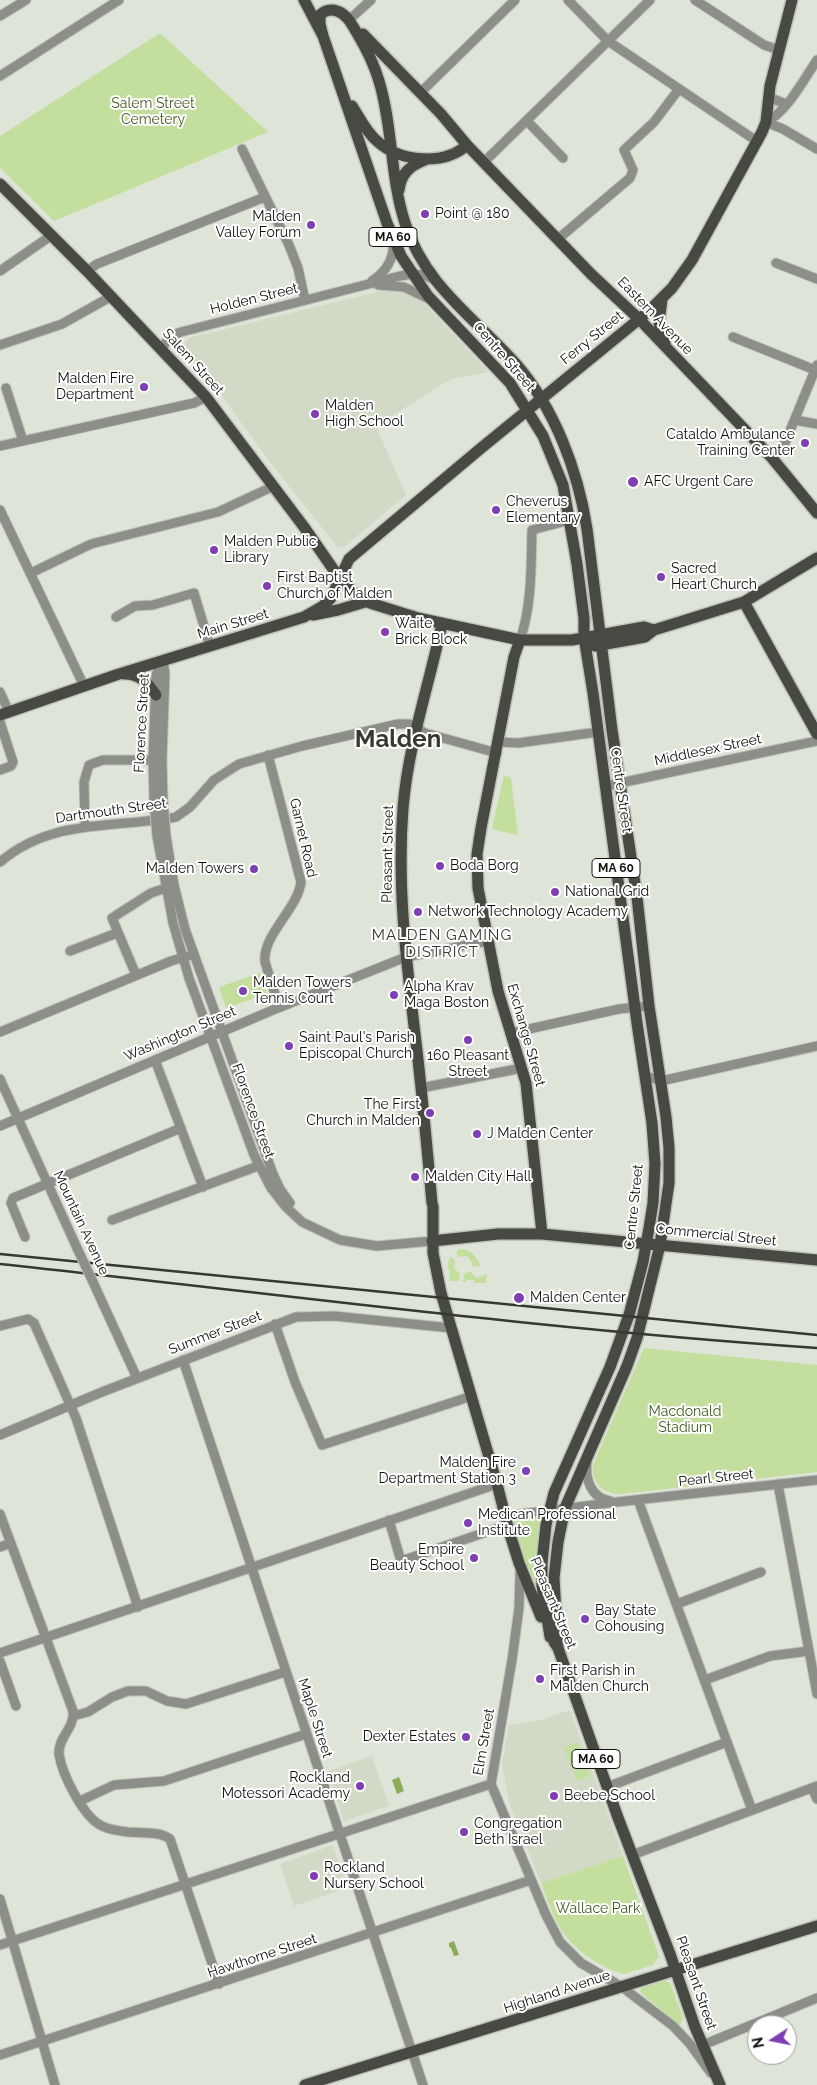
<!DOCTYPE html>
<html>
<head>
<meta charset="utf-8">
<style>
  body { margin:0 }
  #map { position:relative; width:817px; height:2085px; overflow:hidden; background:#dfe4d8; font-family:Raleway,sans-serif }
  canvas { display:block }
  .north { position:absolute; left:747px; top:2015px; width:50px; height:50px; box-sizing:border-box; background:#fff; border:1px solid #9fa09e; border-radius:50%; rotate:259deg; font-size:14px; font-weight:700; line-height:20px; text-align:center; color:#10110d }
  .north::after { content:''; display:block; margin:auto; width:18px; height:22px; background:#7f3fb4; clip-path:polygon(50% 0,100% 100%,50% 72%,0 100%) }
</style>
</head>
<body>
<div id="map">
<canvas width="817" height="2085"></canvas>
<div class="north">N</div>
</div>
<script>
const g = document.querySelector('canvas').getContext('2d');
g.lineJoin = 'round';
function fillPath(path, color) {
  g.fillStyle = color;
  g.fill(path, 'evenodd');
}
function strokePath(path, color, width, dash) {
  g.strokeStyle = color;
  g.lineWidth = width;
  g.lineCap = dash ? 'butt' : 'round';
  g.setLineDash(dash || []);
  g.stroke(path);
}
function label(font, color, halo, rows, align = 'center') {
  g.font = font + ' Raleway,sans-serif';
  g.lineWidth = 4;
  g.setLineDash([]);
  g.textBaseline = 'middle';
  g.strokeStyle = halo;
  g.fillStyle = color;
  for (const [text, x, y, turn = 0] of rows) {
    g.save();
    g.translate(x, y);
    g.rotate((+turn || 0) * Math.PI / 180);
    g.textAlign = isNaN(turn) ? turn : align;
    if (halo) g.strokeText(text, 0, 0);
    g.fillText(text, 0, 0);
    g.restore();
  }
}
fillPath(new Path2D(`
  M385,290L405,291L424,303L488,372L451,379L376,426L406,495L344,547L338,548L266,457L210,379L185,353L184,344L189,338Z
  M570,1710L623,1856L541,1883L509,1803L502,1764L509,1725L541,1720Z
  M372,1756L389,1806L344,1821L328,1771Z
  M333,1845L347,1888L294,1906L280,1864Z`), '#d2dac7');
fillPath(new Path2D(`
  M160,33L268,132L54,221L0,168V136Z
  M504,775L511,778L518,835L495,830L492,828Z
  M260,973L267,994L226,1008L219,987Z
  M459,1249C470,1248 477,1257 481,1266L473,1267L471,1261L467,1256L458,1257L456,1253Z
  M450,1257L455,1260L454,1268L460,1274L459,1281H450L448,1263Z
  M470,1271L477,1278L487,1274L486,1283H474V1280H467L466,1282H463L464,1274Z
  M644,1348L817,1365V1472L621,1494C603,1494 592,1484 593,1465Z
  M539,1516L540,1517L535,1560L534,1588L511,1526C518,1517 528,1517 539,1516Z
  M578,1742L590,1776L577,1781L564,1748Z
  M623,1856L659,1956L653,1965L624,1974C597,1967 570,1947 557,1923C551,1910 546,1896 541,1883Z
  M665,1981L670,1983L683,2018L681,2023L679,2025L640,1992L641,1988Z`), '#c4de9d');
fillPath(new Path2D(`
  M399,1777L404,1791L397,1794L392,1780Z
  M454,1941L459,1955L454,1956L451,1948L449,1947V1943Z`), '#8dac58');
const minor = new Path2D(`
  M568,0L608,41L758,142
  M695,0L764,45L779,50
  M0,16L26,0
  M349,20L371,0
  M0,76L119,0
  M420,93L515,0
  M768,97L786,104
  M527,121L563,158
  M766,122C787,112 804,79 817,60
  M766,122L783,129L817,149
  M242,149L289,245L298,268L305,300
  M484,162L650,0
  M558,239L630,178L633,170L624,150L654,122L679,89
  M776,263L817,279
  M0,271L52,235
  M87,271L97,264L265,197
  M372,281C387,271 395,258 393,240
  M378,285L404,287L429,299
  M733,337L815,370
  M0,345L62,324L112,296
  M162,349L169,337L181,332L400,276C413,273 426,273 435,281
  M6,388L23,441
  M795,420L817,424
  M0,446L194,403L206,397
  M772,458L785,443L817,365
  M0,510L84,686
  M31,573L91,544L218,512L274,486
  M116,617L135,606L153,605L194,593L210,646
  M520,640C532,606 531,566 532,530L570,520
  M163,661L165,673L162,760L163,800
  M0,692L9,712
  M0,722L13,762L11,766L0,770
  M499,742L518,743L598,732
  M268,755L301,882C298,909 262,935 265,962L279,1007
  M606,786L817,741
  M154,801L153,760L156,676L159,667L163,661
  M85,827L84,782L89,765L103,760H157
  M157,836L173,923L189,978L254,1155L271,1188L286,1207L302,1222L340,1240L377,1246L432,1241
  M166,836L174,885L185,929L273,1174L280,1189L290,1203
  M0,862C41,827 87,827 138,822C150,820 164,820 176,817L190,807L214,780L239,764L302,746L398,724H410L425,733L497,753
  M70,951L117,933
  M136,975L112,918L151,893L166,888
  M0,1032L171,961L188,956
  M511,1033L619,1009L649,1006
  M155,1060L203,1187
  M646,1076L661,1081L817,1046
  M0,1079L77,1248
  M421,1088L522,1068
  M0,1126L273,1010L406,957L488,941
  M112,1220L258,1166
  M25,1237L11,1203L13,1198L181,1128
  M93,1282L137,1378
  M275,1324L295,1382L322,1445L472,1396
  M0,1326L28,1319L34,1323L76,1418L138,1607
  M183,1360L423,2085
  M0,1435L102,1392L296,1317L334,1316L451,1328
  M587,1463C585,1479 591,1498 610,1501
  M778,1484L817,1694
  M638,1500L752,1810
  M0,1514L73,1711C75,1728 58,1737 59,1754C62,1774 83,1817 102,1826C110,1830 119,1831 128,1832C140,1833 160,1831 170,1839L219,1984
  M505,1516L617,1502L817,1480
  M389,1520L401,1561L507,1525
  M0,1547L11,1543
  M520,1572L519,1608L512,1660L491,1784L546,1915L560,1942L581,1963L622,1987L673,2026L690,2044L711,2073
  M677,1604L761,1572
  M0,1653L497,1484
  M0,1661L16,1706
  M705,1680L770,1656L809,1651
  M73,1716L88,1712L112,1697L128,1691H146L167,1701L186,1704L285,1672
  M607,1787L727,1742
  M812,1788L817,1799
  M80,1801L114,1785L164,1781L306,1734
  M632,1855L817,1786
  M0,1899L55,2085
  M0,1945L491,1784
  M703,2045L817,1998
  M0,2055L531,1880`);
const major = new Path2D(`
  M304,0L323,36L387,223L401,256L428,296L510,383L543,436L563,485L577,564L584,618V637L593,693L637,1023L652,1123L655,1164L653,1203L649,1228L643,1262L629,1315L610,1367L554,1493L546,1525L542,1563V1586L550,1637
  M363,34L441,114L467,145L591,274L639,319L772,458L817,513
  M323,36L320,24V15C325,10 331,9 337,11C347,14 352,25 357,33C366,48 374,64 379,81C393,127 390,177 405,223C425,286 474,317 516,364C555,409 578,471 587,529L612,730L637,897L649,1006L666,1117L669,1148V1183L660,1245L637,1338L627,1366L565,1508L558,1542L554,1578L558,1648
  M352,106C360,118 366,132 377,141C399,162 444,166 467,145
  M0,184L87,271L206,397L304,527L340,579L359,598L370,603L418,618L520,640H572L644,627L654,630
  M399,190C401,173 410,166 425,160
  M662,299L659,323L665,344
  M744,602L817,734
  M313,615L338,610L365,602
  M520,640L514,657L481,828L477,854L478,888L498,991L526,1083L542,1234
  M595,646L645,637L654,630L744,602L817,558
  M125,674C140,674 148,683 156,695
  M0,715L116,675L304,617L323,606L331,598L349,559L480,449L649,311L672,288L692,260L762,132L766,122L770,86L792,0
  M432,1203C427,1147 422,1090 415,1034C406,959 397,884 403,808C408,746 429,685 442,624
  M433,1206V1253L441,1293L497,1484L509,1531L519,1563L541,1617
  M432,1241L498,1234H542L817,1260
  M554,1642L558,1648L617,1815L670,1954L695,2027L720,2085
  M305,2085L817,1926`);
strokePath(minor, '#bec2b8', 11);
strokePath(major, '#bec2b8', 14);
strokePath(minor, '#8c8e89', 9);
strokePath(major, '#474a42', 11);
strokePath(new Path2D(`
  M0,1254L817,1335
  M0,1264C272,1293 544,1330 817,1348`), '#363833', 2.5);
const minorBridge = new Path2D(`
  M163,800L166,836
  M154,801L157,836
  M77,1248L93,1282`);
strokePath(minorBridge, '#bec2b8', 11, []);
strokePath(minorBridge, '#8c8e89', 9);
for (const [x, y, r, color] of [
  [425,214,5,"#7f3fb4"],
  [311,225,5,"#7f3fb4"],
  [144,387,5,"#7f3fb4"],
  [315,414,5,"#7f3fb4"],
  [805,443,5,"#7f3fb4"],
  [633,482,6,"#7f3fb4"],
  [496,510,5,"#7f3fb4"],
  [214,550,5,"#7f3fb4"],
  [661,577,5,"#7f3fb4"],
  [267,586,5,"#7f3fb4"],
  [385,632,5,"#7f3fb4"],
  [440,866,5,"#7f3fb4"],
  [254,869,5,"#7f3fb4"],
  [555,892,5,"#7f3fb4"],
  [418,912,5,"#7f3fb4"],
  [243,991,5,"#7f3fb4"],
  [394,995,5,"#7f3fb4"],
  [468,1040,5,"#7f3fb4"],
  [289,1046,5,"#7f3fb4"],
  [430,1113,5,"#7f3fb4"],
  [477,1134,5,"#7f3fb4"],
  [415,1177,5,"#7f3fb4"],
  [519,1298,6,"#7f3fb4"],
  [526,1471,5,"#7f3fb4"],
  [468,1523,5,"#7f3fb4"],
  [474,1558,5,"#7f3fb4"],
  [585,1619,5,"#7f3fb4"],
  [540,1679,5,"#7f3fb4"],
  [466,1737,5,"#7f3fb4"],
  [360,1786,5,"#7f3fb4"],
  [554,1796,5,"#7f3fb4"],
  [464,1832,5,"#7f3fb4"],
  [314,1876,5,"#7f3fb4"]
]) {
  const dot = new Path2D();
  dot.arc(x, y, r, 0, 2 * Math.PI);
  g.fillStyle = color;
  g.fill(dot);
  strokePath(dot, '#fff', 2);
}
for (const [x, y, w] of [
  [393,237,48],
  [616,868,48],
  [596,1759,48]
]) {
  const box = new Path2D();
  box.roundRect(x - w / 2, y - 9.5, w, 19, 4);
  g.fillStyle = '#fff';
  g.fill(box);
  strokePath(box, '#10110d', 1);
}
label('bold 12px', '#10110d', null, [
  ["MA 60",393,237],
  ["MA 60",616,868],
  ["MA 60",596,1759]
]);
label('14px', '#475b20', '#fff', [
  ["Salem Street",153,104],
  ["Cemetery",153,120],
  ["Macdonald",685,1412],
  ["Stadium",685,1428],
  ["Wallace Park",598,1909]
]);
label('14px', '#10110d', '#fff', [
  ["Point @ 180",435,214],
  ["Malden",301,217,"right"],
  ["Valley Forum",301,233,"right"],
  ["Malden Fire",134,379,"right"],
  ["Department",134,395,"right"],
  ["Malden",325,406],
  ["High School",325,422],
  ["Cataldo Ambulance",795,435,"right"],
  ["Training Center",795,451,"right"],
  ["AFC Urgent Care",644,482],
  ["Cheverus",506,502],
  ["Elementary",506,518],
  ["Malden Public",224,542],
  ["Library",224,558],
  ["Sacred",671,569],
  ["Heart Church",671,585],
  ["First Baptist",277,578],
  ["Church of Malden",277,594],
  ["Waite",395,624],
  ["Brick Block",395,640],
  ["Boda Borg",450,866],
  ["Malden Towers",244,869,"right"],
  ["National Grid",565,892],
  ["Network Technology Academy",428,912],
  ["Malden Towers",253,983],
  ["Tennis Court",253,999],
  ["Alpha Krav",404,987],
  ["Maga Boston",404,1003],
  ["Saint Paul's Parish",299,1038],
  ["Episcopal Church",299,1054],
  ["160 Pleasant",468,1056,"center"],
  ["Street",468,1072,"center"],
  ["The First",420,1105,"right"],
  ["Church in Malden",420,1121,"right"],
  ["J Malden Center",487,1134],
  ["Malden City Hall",425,1177],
  ["Malden Center",530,1298],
  ["Malden Fire",516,1463,"right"],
  ["Department Station 3",516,1479,"right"],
  ["Medican Professional",478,1515],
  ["Institute",478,1531],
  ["Empire",464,1550,"right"],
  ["Beauty School",464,1566,"right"],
  ["Bay State",595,1611],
  ["Cohousing",595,1627],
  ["First Parish in",550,1671],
  ["Malden Church",550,1687],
  ["Dexter Estates",456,1737,"right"],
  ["Rockland",350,1778,"right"],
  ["Motessori Academy",350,1794,"right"],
  ["Beebe School",564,1796],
  ["Congregation",474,1824],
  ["Beth Israel",474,1840],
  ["Rockland",324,1868],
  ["Nursery School",324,1884]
], 'left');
label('14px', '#10110d', '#fff', [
  ["Holden Street",254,299,-14],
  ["Eastern Avenue",655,316,46],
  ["Ferry Street",592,338,-39],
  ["Centre Street",504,357,49],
  ["Salem Street",193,362,48],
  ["Main Street",233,624,-17],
  ["Florence Street",142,723,-87],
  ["Middlesex Street",708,750,-12],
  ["Centre Street",621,790,82],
  ["Dartmouth Street",111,811,-8],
  ["Garnet Road",303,838,77],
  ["Pleasant Street",388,854,-89],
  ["Washington Street",180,1034,-23],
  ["Exchange Street",526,1035,74],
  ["Florence Street",253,1111,70],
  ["Centre Street",634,1207,-84],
  ["Mountain Avenue",81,1223,65],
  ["Commercial Street",716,1235,6],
  ["Summer Street",215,1333,-21],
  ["Pearl Street",716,1478,-6],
  ["Pleasant Street",553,1603,67],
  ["Maple Street",315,1718,72],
  ["Elm Street",484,1742,-80],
  ["Hawthorne Street",262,1956,-18],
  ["Pleasant Street",696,1983,71],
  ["Highland Avenue",557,1992,-18]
]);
g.letterSpacing = '1px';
label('15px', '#353930', '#fff', [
  ["MALDEN GAMING",442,935],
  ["DISTRICT",442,952]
]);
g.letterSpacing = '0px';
label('bold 24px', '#353930', '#fff', [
  ["Malden",398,740]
]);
</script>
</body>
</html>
